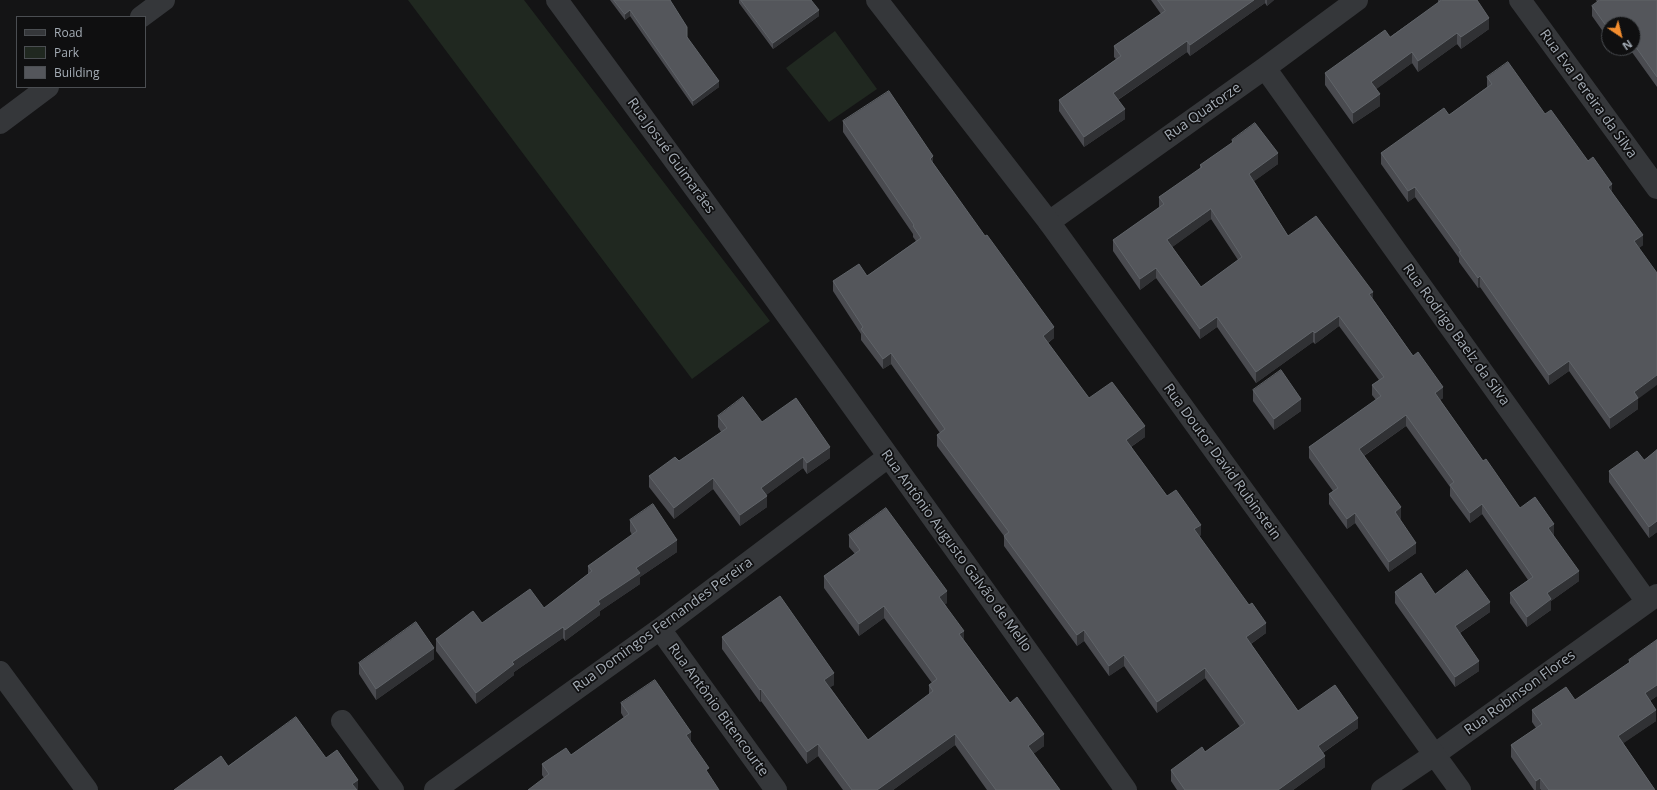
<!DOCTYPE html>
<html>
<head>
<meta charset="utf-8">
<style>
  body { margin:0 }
  #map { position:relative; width:1657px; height:790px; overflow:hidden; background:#141415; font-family:"Open Sans",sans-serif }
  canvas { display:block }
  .legend { position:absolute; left:16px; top:16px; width:130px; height:72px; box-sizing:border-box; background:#0f0f10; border:1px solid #4b4e52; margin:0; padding:5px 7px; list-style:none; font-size:12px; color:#a5adb6 }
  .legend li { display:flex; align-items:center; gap:8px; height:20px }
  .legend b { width:20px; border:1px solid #4b4e52 }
  .north { position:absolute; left:1601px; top:16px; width:40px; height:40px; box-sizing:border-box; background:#0f0f10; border:1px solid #4b4e52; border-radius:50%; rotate:145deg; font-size:11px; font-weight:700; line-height:16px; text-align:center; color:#a5adb6 }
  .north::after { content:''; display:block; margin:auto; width:14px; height:18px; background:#f38d2e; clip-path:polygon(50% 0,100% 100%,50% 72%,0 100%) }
</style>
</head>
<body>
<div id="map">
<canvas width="1657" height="790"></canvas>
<ul class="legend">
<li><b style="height:5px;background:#35373a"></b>Road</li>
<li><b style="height:11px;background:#202820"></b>Park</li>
<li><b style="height:11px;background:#54565b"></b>Building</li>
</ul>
<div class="north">N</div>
</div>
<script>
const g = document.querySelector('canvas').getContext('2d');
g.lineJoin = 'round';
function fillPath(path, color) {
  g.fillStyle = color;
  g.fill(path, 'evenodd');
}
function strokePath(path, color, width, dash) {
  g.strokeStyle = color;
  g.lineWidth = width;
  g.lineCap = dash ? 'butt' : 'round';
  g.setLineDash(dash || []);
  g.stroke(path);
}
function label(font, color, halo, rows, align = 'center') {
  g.font = font + ' "Open Sans",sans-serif';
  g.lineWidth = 3.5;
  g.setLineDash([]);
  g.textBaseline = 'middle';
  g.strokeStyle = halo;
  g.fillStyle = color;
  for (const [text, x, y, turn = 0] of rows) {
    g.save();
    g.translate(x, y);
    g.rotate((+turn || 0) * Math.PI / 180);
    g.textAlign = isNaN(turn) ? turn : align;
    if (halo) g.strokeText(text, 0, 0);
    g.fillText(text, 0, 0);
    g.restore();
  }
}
fillPath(new Path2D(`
  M408,0H524L770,321L692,379Z
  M835,31L877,89L829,122L786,68Z`), '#202820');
strokePath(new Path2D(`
  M557,0C749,261 939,525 1126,790
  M1520,0L1657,188
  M141,17L164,0
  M1265,68L1647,602
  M0,123L48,87
  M1049,222L1265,68L1357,0
  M660,629L776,790
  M0,672L87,790
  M342,721L393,790
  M1434,755L1657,595
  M435,790L660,629L888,457`), '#35373a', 22);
strokePath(new Path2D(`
  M877,0L1049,222L1460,790
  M1382,790L1434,755`), '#35373a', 22);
fillPath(new Path2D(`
  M610,0H670L687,37L719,87L693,106L630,16L625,20Z
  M739,0H811L819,16L773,49L739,3Z
  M1151,0H1274L1267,6L1265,3L1190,56L1187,52L1118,100L1125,119L1084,147L1059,111V100L1116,59L1114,57V46L1161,14Z
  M1438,0H1477L1489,29L1461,49L1457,44L1418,72L1412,63L1376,89L1380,106L1353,124L1325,85V73L1390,37L1438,3Z
  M1596,0H1657V87L1629,48H1633V24H1609V40L1592,16V6L1597,2Z
  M1487,77L1545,114L1588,161L1612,192L1643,245L1639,248L1638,409L1610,429L1569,371L1549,385L1480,287L1478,288L1459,262V258L1415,197L1408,202L1381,164V153L1449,115L1487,87Z
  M843,121L933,163L1054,338L1048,343L1089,398L1145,437L1131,447L1167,496L1201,535L1199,536L1266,633L1251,644L1298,711L1358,728L1323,753L1325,767L1293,790H1177L1171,781V770L1205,752L1240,727L1205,678L1157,713L1124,666L1109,676L1084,641L1077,646L1004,546V536L937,446V435L940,433L891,364L883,369L861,340V334L833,291V281L867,276L916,241L913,237V234L843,132Z
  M1232,140L1278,164L1254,181L1288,236L1373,299L1443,398L1440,400L1483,461L1520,508L1554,535H1553L1579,581L1551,601V610L1527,627L1510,603V593L1528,580L1482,514L1470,523L1450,496V487L1406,426L1364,456L1401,518L1400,519L1416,553L1389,572L1355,523L1347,529L1329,504V494L1333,491L1309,458V447L1376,400L1372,395V385L1379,380L1339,326L1315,344L1313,342L1256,383L1217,327L1200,339L1156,278L1140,290L1113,251V240L1159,208V197L1200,169V165L1232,143ZM1211,219L1238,260L1201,287L1172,247Z
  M1253,390L1301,411L1274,430L1253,401Z
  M718,416L762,422L830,458L807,474L803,468L766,495L767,507L740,526L713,489L674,519L649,487V476L679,461L721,432L718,427Z
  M1657,450V532L1649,538L1609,482V471L1644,460Z
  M630,520L677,552L640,577V584L600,611V615L565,641L563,638L514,672V675L476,704L436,651V639L482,623L544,608L588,574V566L632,535L630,531Z
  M849,535L947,603L945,604L964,640L1010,703L1044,746L1033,754L1060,790H987L955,745L893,790H843L818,756L807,764L761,701L760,702L722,649V637L834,685L830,687L868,740L929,695V685L932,683L884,618L859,636L824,588V576L855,554L849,547Z
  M1395,592L1435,594L1490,612L1460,633L1479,671L1455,687L1395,603Z
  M1657,640V696L1650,701L1656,721L1623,743L1655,790H1541L1540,789L1539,790H1534L1511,757V745L1536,728L1532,722V710L1575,700L1629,664V660Z
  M434,659L376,700L359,674V663Z
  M621,703L691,732L544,778L542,775V764L571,755L624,718L621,713Z`), '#4a4b50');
fillPath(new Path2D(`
  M1254,0H1265V3L1190,56V45Z
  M1267,0H1274L1267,6Z
  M630,10V16L625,20V14Z
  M819,10V16L773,49V43Z
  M1489,18V29L1461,49V37Z
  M1457,33V44L1418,72V61Z
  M1187,41V52L1113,103V93Z
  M1412,52V63L1371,93V82Z
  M719,81V87L693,106V101Z
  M1380,94V106L1353,124V113Z
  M1125,109V119L1084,147V137Z
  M1278,153V164L1249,185V174Z
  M933,156V167L930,159Z
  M1612,184V194L1608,187Z
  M1415,187V197L1408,202V191Z
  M1211,209V219L1167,251V240Z
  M1643,235V245L1634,252V241Z
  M1156,268V278L1140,290V279Z
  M1480,276V287L1478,288V278Z
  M1373,292V302L1369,294Z
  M1339,316V326L1315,344V333Z
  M1217,317V327L1200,339V329Z
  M1054,327V338L1043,346V336Z
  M1313,331V342L1256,383V372Z
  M891,353V364L883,369V359Z
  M1569,361V371L1549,385V375Z
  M1657,375V385L1638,399V409L1610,429V418L1634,392Z
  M1443,387V398L1435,403V393Z
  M1301,399V411L1274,430V419Z
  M1406,415V426L1359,459V449Z
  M1145,426V437L1126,450V440Z
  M830,447V458L807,474V463Z
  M803,457V468L761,499V488Z
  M713,478V489L674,519V508Z
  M767,496V507L740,526V515Z
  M1482,504V514L1470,523V513Z
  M1401,507V518L1395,522V512Z
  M1355,513V523L1347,529V519Z
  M1657,521V532L1649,538V527Z
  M1554,524V535L1548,539V528Z
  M1201,525V535L1194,540V529Z
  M677,540V552L640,577V584L600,611V615L565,641V630L636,568Z
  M1416,543V553L1389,572V562Z
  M1579,571V581L1551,601V610L1527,627V617L1547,593Z
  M947,591V603L939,608V597Z
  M1490,602V612L1455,636V626Z
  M884,606V618L859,636V624Z
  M1266,623V633L1246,647V637Z
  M563,627V638L514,672V675L476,704V693L512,662Z
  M1084,630V641L1077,646V635Z
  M964,631V642L959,634Z
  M434,648V659L376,700V689Z
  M1124,655V666L1109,676V666Z
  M1479,661V671L1455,687V677Z
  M1205,668V678L1157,713V702Z
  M834,673V685L824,691V680Z
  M1657,685V696L1645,704V693Z
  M761,689V701L760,702V690Z
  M1656,710V721L1618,747V736Z
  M1358,718V728L1318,756V746Z
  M691,732V742L686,735Z
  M955,734V745L893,790H877Z
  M1044,734V746L1028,758V746Z
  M818,744V756L807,764V752Z
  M1325,756V767L1293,790H1278Z
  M1540,778V789L1539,790H1536V781Z
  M358,780V790H352V784Z`), '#303134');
const building = new Path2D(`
  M614,0H670L687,27V37L719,81L693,101L630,10L625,14Z
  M741,0H811L819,10L773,43Z
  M1158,0H1254L1190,45L1187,41L1113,93L1125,109L1084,137L1059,100L1121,56L1114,46L1165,11Z
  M1442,0H1477L1489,18L1461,37L1457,33L1418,61L1412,52L1371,82L1380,94L1353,113L1325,73L1385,30L1390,37Z
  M1600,0H1657V77L1633,43V24H1609V30L1592,6Z
  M1508,62L1545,114L1551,110L1588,161L1593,157L1612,184L1608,187L1643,235L1634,241L1657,273V375L1634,392L1638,398L1610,418L1569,361L1549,375L1480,276L1478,278L1459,252L1461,251L1415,187L1408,191L1381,153L1444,108L1449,115L1492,84L1487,77Z
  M889,91L933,156L930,159L985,236L987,235L1054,327L1043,336L1089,398L1112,382L1145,426L1126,440L1167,496L1176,490L1201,525L1194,529L1249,605L1252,603L1266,623L1246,637L1298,711L1335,685L1358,718L1318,746L1325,756L1278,790H1185L1171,770L1202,747L1205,752L1245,723L1205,668L1157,702L1124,655L1109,666L1084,630L1077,635L1004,536L1009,532L937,435L945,429L891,353L883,359L861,329L863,327L833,281L859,264L867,276L921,238L913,226L914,225L843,121Z
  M1255,123L1278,153L1249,174L1288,236L1316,216L1373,292L1369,294L1413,356L1418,352L1443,387L1435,393L1483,461L1486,459L1520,508L1535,497L1554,524L1548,528L1579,571L1547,593L1551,599L1527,617L1510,593L1533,577L1482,504L1470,513L1450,485L1454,482L1406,415L1359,449L1401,507L1395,512L1416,543L1389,562L1355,513L1347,519L1329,494L1338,488L1309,447L1381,396L1372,385L1384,377L1339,316L1315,333L1313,331L1256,372L1217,317L1200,329L1156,268L1140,279L1113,240L1164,204L1159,197L1202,167L1200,165L1233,142L1232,140ZM1211,209L1242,257L1201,287L1167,240Z
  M1281,370L1301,399L1274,419L1253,390Z
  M743,397L762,422L796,398L830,447L807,463L803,457L761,488L767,496L740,515L713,478L674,508L649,476L675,457L679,461L727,428L718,416Z
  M1657,450V521L1649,527L1609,471L1637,451L1644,460Z
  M653,504L677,540L636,568L640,573L598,601L600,604L565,630L563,627L512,662L514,664L476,693L436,639L473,611L482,623L530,589L544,608L592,571L588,566L637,531L630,520Z
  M886,508L947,591L939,597L964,631L959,634L1010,703L1017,697L1044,734L1028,746L1060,790H996L955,734L877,790H852L818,744L807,752L761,689L760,690L722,637L780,596L834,673L824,680L868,740L933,691L929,685L937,679L884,606L859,624L824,576L860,550L849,535Z
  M1467,570L1490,602L1455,626L1479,661L1455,677L1395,592L1421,573L1435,594Z
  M416,622L434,648L376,689L359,663Z
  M1657,640V685L1645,693L1656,710L1618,736L1655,790H1549L1540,778L1536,781L1511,745L1542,724L1532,710L1566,687L1575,700L1630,662L1629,660Z
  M655,680L691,732L686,735L709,768L706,770L719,790H528L549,774L542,764L566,748L571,755L629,714L621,703Z
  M296,717L326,758L337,750L358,780L352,784L357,790H174L221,756L228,766Z`);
fillPath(building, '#54565b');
strokePath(building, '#606469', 1);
label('14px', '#a5adb6', '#0f0f10', [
  ["Rua Eva Pereira da Silva",1588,94,54],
  ["Rua Quatorze",1203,112,-35],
  ["Rua Josué Guimarães",671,156,54],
  ["Rua Rodrigo Baelz da Silva",1456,335,54],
  ["Rua Doutor David Rubinstein",1222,462,54],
  ["Rua Antônio Augusto Galvão de Mello",956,551,54],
  ["Rua Domingos Fernandes Pereira",663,625,-36],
  ["Rua Robinson Flores",1520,693,-36],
  ["Rua Antônio Bitencourte",718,710,54]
]);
</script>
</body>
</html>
